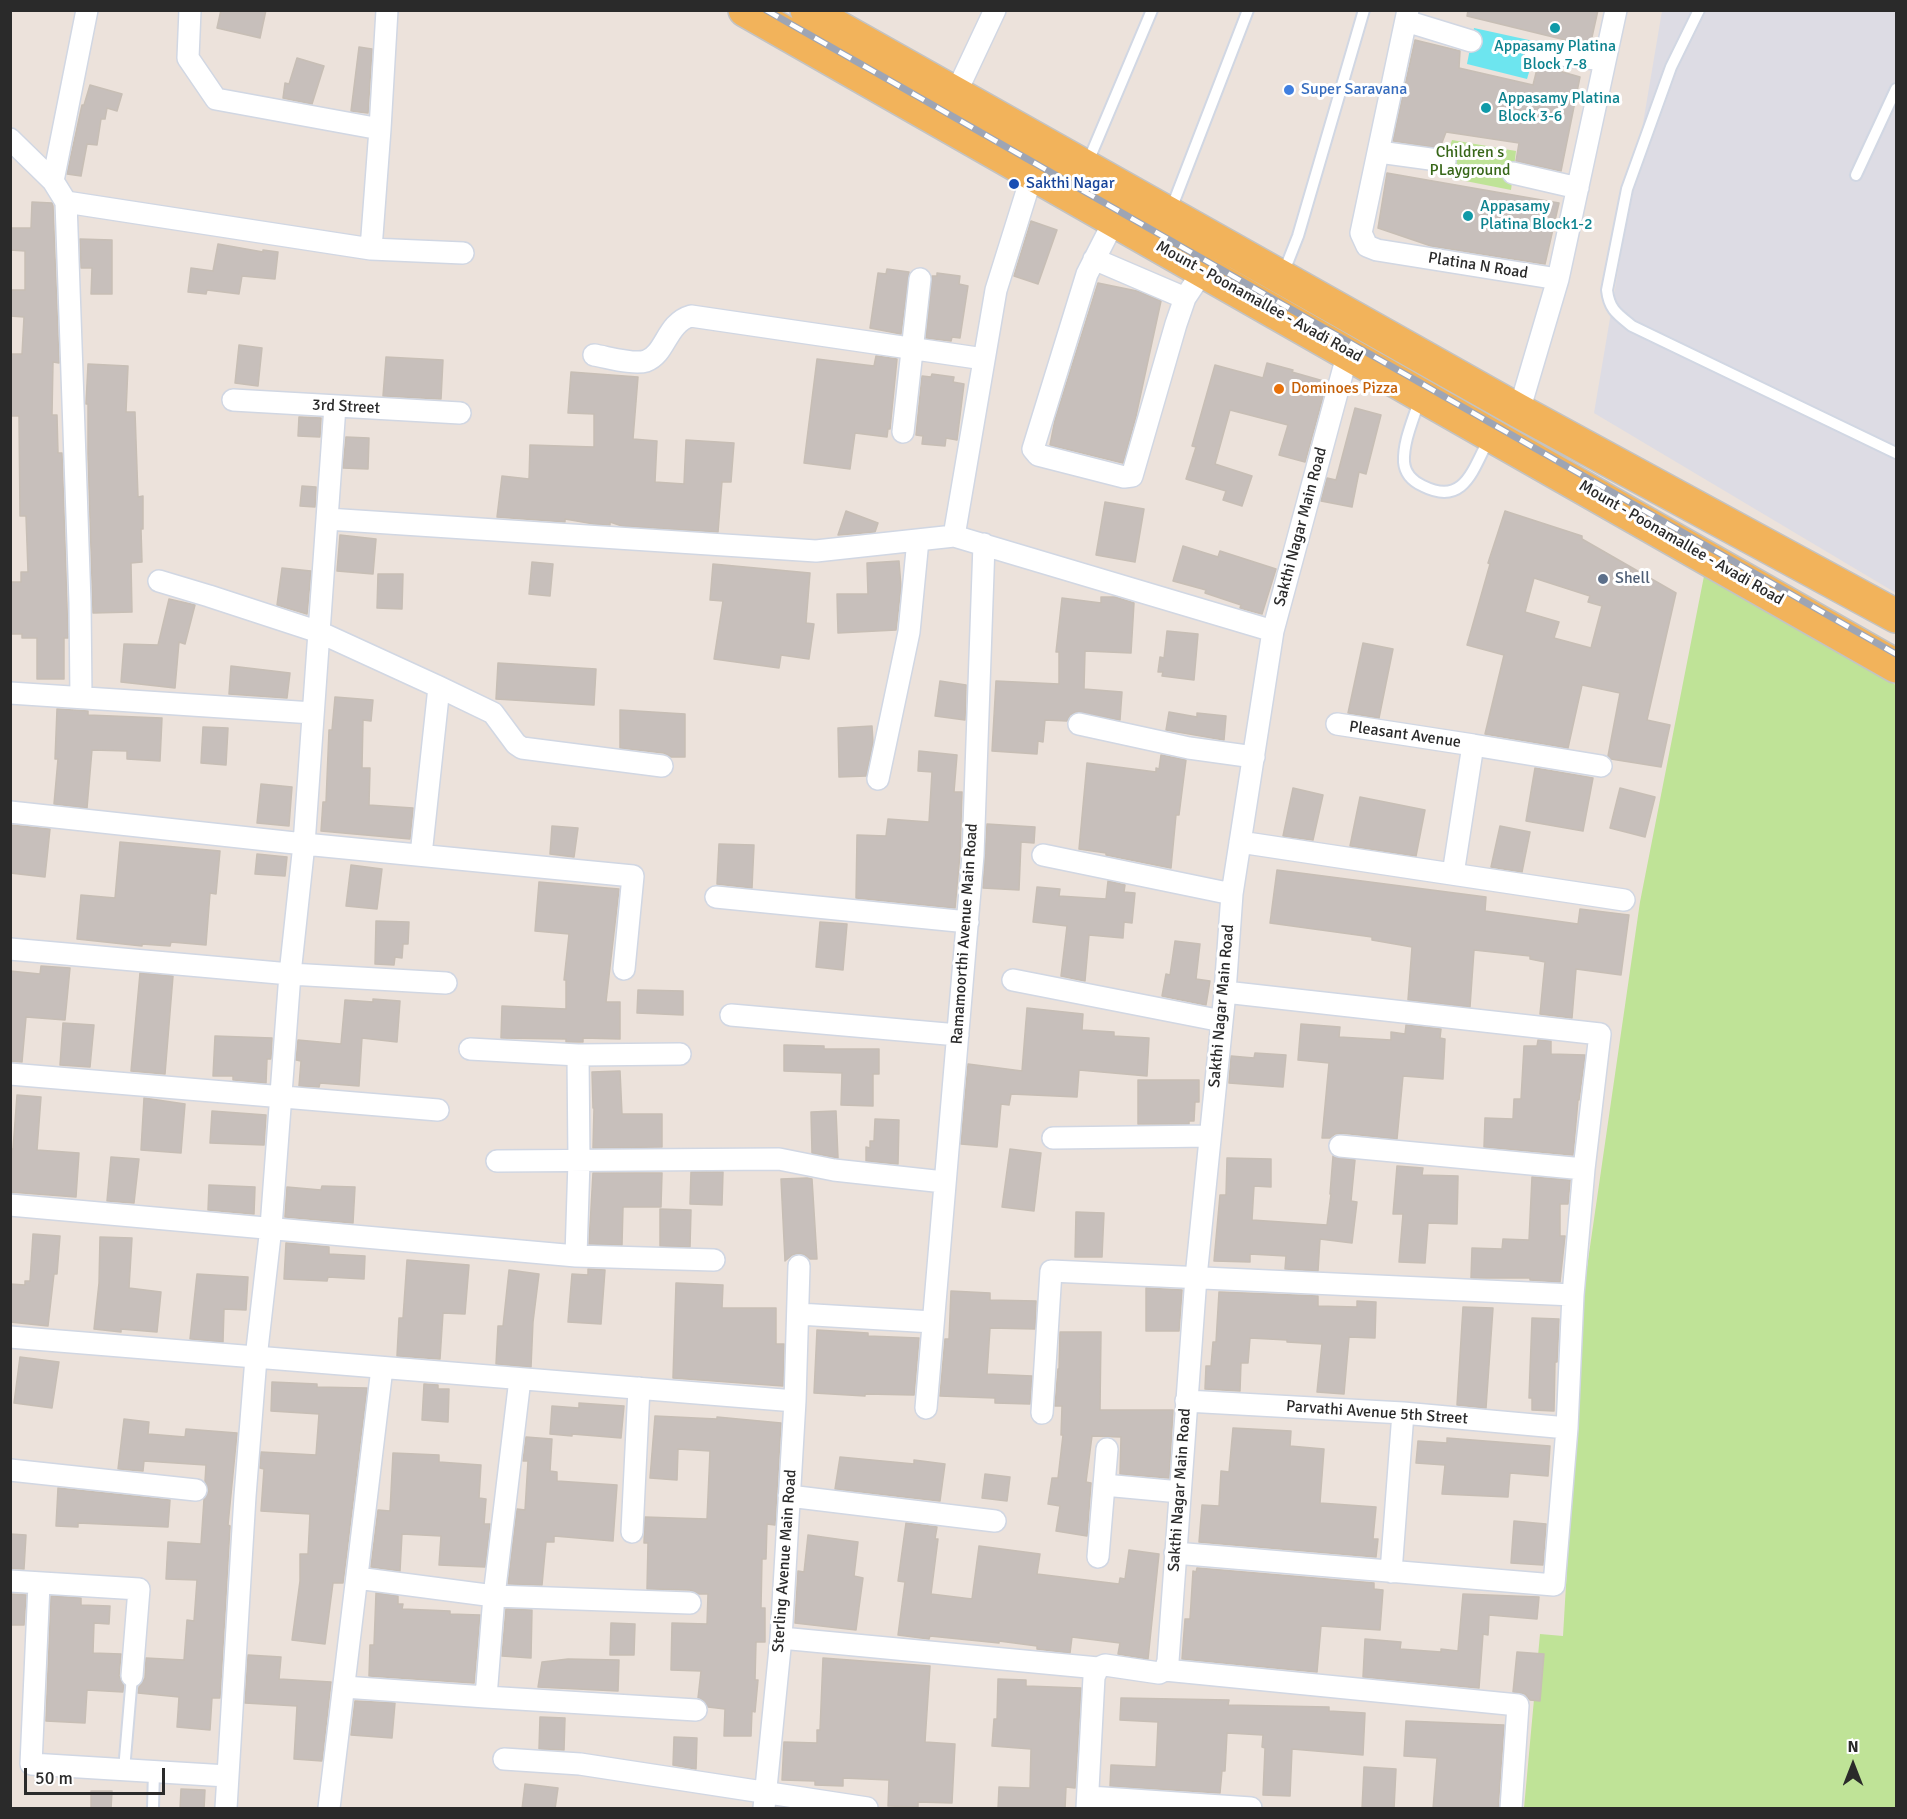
<!DOCTYPE html>
<html>
<head>
<meta charset="utf-8">
<style>
  body { margin:0 }
  #map { position:relative; width:1907px; height:1819px; overflow:hidden; background:#ece2db; font-family:Signika,sans-serif }
  canvas { display:block }
  .frame { position:absolute; inset:0; border:12px solid #2a2a2a; pointer-events:none }
  .north { position:absolute; left:1823px; top:1735px; width:60px; height:60px; -webkit-text-stroke:4px #fff; paint-order:stroke; rotate:0deg; font-size:16px; font-weight:700; line-height:24px; text-align:center; color:#2a2a2a }
  .north::after { content:''; display:block; margin:auto; width:21px; height:27px; background:#2a2a2a; clip-path:polygon(50% 0,100% 100%,50% 72%,0 100%) }
  .scale { position:absolute; left:24px; top:1768px; width:141px; height:27px; box-sizing:border-box; border:3px solid #2a2a2a; border-top:0; padding-left:8px; font-size:18px; line-height:21px; white-space:nowrap; color:#2a2a2a; -webkit-text-stroke:4px #fff; paint-order:stroke }
</style>
</head>
<body>
<div id="map">
<canvas width="1907" height="1819"></canvas>
<div class="frame"></div>
<div class="north">N</div>
<div class="scale">50 m</div>
</div>
<script>
const g = document.querySelector('canvas').getContext('2d');
g.lineJoin = 'round';
function fillPath(path, color) {
  g.fillStyle = color;
  g.fill(path, 'evenodd');
}
function strokePath(path, color, width, dash) {
  g.strokeStyle = color;
  g.lineWidth = width;
  g.lineCap = dash ? 'butt' : 'round';
  g.setLineDash(dash || []);
  g.stroke(path);
}
function label(font, color, halo, rows, align = 'center') {
  g.font = font + ' Signika,sans-serif';
  g.lineWidth = 6;
  g.setLineDash([]);
  g.textBaseline = 'middle';
  g.strokeStyle = halo;
  g.fillStyle = color;
  for (const [text, x, y, turn = 0] of rows) {
    g.save();
    g.translate(x, y);
    g.rotate((+turn || 0) * Math.PI / 180);
    g.textAlign = isNaN(turn) ? turn : align;
    if (halo) g.strokeText(text, 0, 0);
    g.fillText(text, 0, 0);
    g.restore();
  }
}
fillPath(new Path2D(`
  M1662,11H1896V593L1594,413Z`), '#dddce4');
fillPath(new Path2D(`
  M1452,140L1516,151L1511,190L1440,176Z
  M1704,576L1896,685V1808H1524L1540,1634L1563,1636L1583,1295L1640,902Z`), '#bfe397');
fillPath(new Path2D(`
  M1474,28L1538,42L1527,79L1467,64Z`), '#6de5ef');
const building = new Path2D(`
  M221,10H266L260,38L217,28Z
  M1468,10H1598L1590,46L1467,16Z
  M1415,40L1460,51L1459,68L1533,85L1538,65L1580,77L1561,171L1516,161L1519,143L1446,132L1440,148L1393,141Z
  M359,47L372,49L368,113L351,111Z
  M297,58L324,66L312,104L283,98L285,83L289,84Z
  M90,85L122,94L117,111L107,108L105,119H101L97,145L87,144L81,176L67,174L82,105H84Z
  M1387,173L1559,203L1545,264L1431,246L1378,228Z
  M32,202L52,203L53,206L59,363L53,362L52,415H57L58,453H62L68,638H64V679H37V638H22V634H10V582H21V572H28L26,516H20L19,416H10V354H22L24,317L10,316V290H25V251L10,250V228H31Z
  M1031,221L1057,230L1038,284L1014,276Z
  M80,239L112,240V294H91L92,268H81Z
  M218,244L263,252V250L278,252L275,279L242,276L239,294L207,290L206,294L188,292L191,268L213,271Z
  M887,269L909,272L901,334L870,328L878,273L886,274Z
  M937,273L960,276L959,284L968,286L960,338L952,337L951,341L926,338L932,276H937Z
  M1098,283L1137,291L1161,301L1136,416L1123,463L1050,445L1055,420Z
  M239,345L262,348L258,386L235,383Z
  M876,356L897,359L890,429H888L887,437L855,433L850,469L804,463L817,359L874,366Z
  M386,357L443,360L441,399L383,396Z
  M1267,363L1293,370L1292,372L1327,382L1305,462L1279,455L1288,425L1230,410L1215,464L1252,476L1242,506L1223,500L1226,491L1186,479L1196,447L1192,446L1215,365L1263,378Z
  M88,364L128,366L126,412H135L138,497L143,496V529H141L142,562L131,563L132,612L93,613L88,453V404H86Z
  M571,372L638,377L633,439L657,441L655,482L684,484L686,440L734,443L731,482H722L718,532L622,526L610,522V525L594,524L565,519V522L497,517L502,476L529,479L530,445L594,447V414L568,413Z
  M932,374L954,377L953,382L964,384L957,440L946,438L945,446L922,444L923,436L916,435L922,376L931,377Z
  M1355,408L1381,415L1366,474L1359,472L1352,507L1321,501L1327,478L1336,480Z
  M299,417L321,418L320,437L298,436Z
  M346,437L369,438L368,469L343,468Z
  M302,486L316,487L315,507L300,506Z
  M1105,502L1144,509L1135,562L1096,555Z
  M846,511L878,523L875,532L838,535Z
  M1505,511L1582,536V539L1676,593L1647,720L1670,725L1661,767L1611,759L1608,756L1620,693L1582,685L1568,748L1485,734L1504,655L1467,645L1490,564L1488,563ZM1534,578L1590,596L1588,602L1602,606L1591,648L1554,638L1559,622L1525,612Z
  M340,535L376,539L373,574L337,571Z
  M1183,546L1218,557L1220,551L1276,569L1262,614L1240,608L1241,605L1205,593L1206,590L1173,581Z
  M899,561L901,587L896,630L838,633L837,594H868L867,563Z
  M532,562L553,564L550,596L529,594Z
  M713,564L810,573L806,623L814,624L809,659L781,655L779,668L714,659L723,601L710,600Z
  M282,568L311,571L307,614L277,605Z
  M378,574H403L402,609L377,608Z
  M1101,597H1115L1134,603L1131,653L1085,651L1084,689L1122,692L1120,720L1076,712L1070,715L1067,721L1045,720L1043,742L1038,741L1037,754L992,751L996,681L1059,684V652H1056L1062,598L1101,603Z
  M169,599L195,605L185,644L179,642L175,688L121,682L124,644L158,645Z
  M1167,631L1198,634L1194,680L1162,676L1163,672H1158L1160,657L1164,658Z
  M1363,643L1393,649L1379,718L1348,713Z
  M498,663L596,669L594,705L496,699Z
  M231,666L290,673L287,698L229,694Z
  M940,681L966,685L965,720L935,716Z
  M335,697L373,700L371,721L363,720L362,768H370L369,805L413,808L410,839L321,831L323,802H326L329,730H332Z
  M57,709L88,711V715L162,718L160,761L127,759V751L92,750L87,808L54,804L58,759H55Z
  M620,710L685,714V757H671L664,753L620,748Z
  M1169,712L1197,717V713L1226,716L1224,740L1166,730Z
  M872,726L873,743L866,776L839,777L838,728Z
  M203,727L228,728L226,765L201,763Z
  M919,751L957,755L954,792H962L960,854L955,908L856,898L857,835L886,836L888,819L929,822L932,772L918,771Z
  M1161,755L1186,760L1179,815H1176L1171,868L1106,855V853L1079,849L1087,763L1156,772V768L1159,769Z
  M1535,768L1593,778L1583,831L1526,821Z
  M261,784L292,787L289,826L257,823Z
  M1293,788L1323,795L1313,840L1283,836Z
  M1620,788L1655,797L1645,837L1610,828Z
  M1360,797L1425,810L1416,856L1350,846Z
  M987,824L1035,827L1034,843L1021,842L1019,890L983,888Z
  M10,825L50,829L45,877L10,873Z
  M552,826L578,828L574,857L550,854Z
  M1500,826L1530,832L1522,872L1491,867Z
  M120,842L220,851L216,894L210,893L206,945L171,942L170,946L142,944V946L77,939L81,895L115,898Z
  M719,844L754,845L752,888L717,884Z
  M257,854L287,857L285,876L255,874Z
  M351,865L382,869L377,909L346,906Z
  M1277,870L1486,897L1485,911L1578,924L1580,909L1629,915L1621,975L1576,969L1572,1018L1540,1014L1545,962L1530,959V956L1474,950L1470,1007L1408,1000L1412,947L1372,940V937L1270,923Z
  M1108,881L1125,885L1124,892L1135,893L1132,923L1124,922L1123,938L1089,935L1085,981L1061,976L1067,926L1033,922L1037,887L1060,889L1059,896L1106,899Z
  M539,882L619,889L606,1002H620V1039L583,1038V1042H566V1039L501,1038L502,1006L566,1009V980H564L569,934L535,931Z
  M376,921L409,922L408,944H403L402,958L395,957L394,965L375,964Z
  M820,922L847,924L843,970L816,967Z
  M1175,941L1200,944L1196,979L1210,981L1206,1005L1162,996L1166,974L1170,975Z
  M41,966L70,968L65,1020L26,1017L22,1062L10,1061V971L40,974Z
  M140,973L173,976L165,1074L131,1071Z
  M638,990L683,991V1015L637,1013Z
  M373,999L400,1001L397,1042L362,1038L359,1086L320,1083L319,1087L299,1086L301,1061L296,1060L298,1040L341,1044L345,1000L373,1002Z
  M1027,1008L1083,1014L1082,1030L1114,1032V1036L1149,1038L1147,1076L1079,1070L1077,1097L1011,1094L1009,1105L1001,1104L997,1147L961,1144L968,1064L1022,1071Z
  M63,1023L94,1025L90,1067L60,1065Z
  M1301,1024L1340,1027L1339,1037L1391,1040V1032L1405,1034L1406,1025L1441,1029L1440,1038L1445,1039L1443,1079L1403,1076L1397,1139L1341,1133L1335,1134L1330,1138H1322L1329,1063L1298,1060Z
  M215,1036L272,1038L271,1059H267L266,1083L233,1080V1076H213Z
  M1538,1040L1551,1041V1054L1585,1055L1579,1100H1578L1573,1155L1484,1147L1485,1118L1513,1119L1514,1099H1521L1524,1046H1537Z
  M784,1045L824,1046V1049H879V1074H873V1106L841,1105L842,1073L784,1071Z
  M1255,1053L1286,1055L1283,1087L1229,1083L1231,1056L1254,1058Z
  M620,1071L622,1114H662V1147L593,1148L594,1108H593L592,1072Z
  M1138,1080H1199V1102H1195L1194,1121H1189V1124H1138Z
  M17,1095L41,1097L37,1150L79,1153L76,1197L10,1192V1149H13Z
  M144,1098L185,1104L181,1153L141,1150Z
  M212,1111L266,1115L264,1145L210,1143Z
  M836,1111L838,1158L812,1153L811,1112Z
  M875,1119L899,1120L898,1164L866,1161V1147L870,1148V1141H874Z
  M1010,1149L1041,1153L1034,1211L1002,1207Z
  M1333,1156L1355,1160L1351,1201L1357,1202L1352,1243L1320,1239L1318,1271L1285,1269L1286,1256L1250,1254V1262L1214,1261L1220,1195H1226L1227,1158L1271,1159V1187L1254,1186L1252,1220L1327,1225L1331,1194H1330Z
  M111,1157L139,1159L134,1203L107,1201Z
  M1397,1166L1423,1168L1422,1175L1458,1176L1457,1224L1428,1223L1425,1263L1399,1262L1403,1214H1393Z
  M691,1172H723L722,1205L690,1204Z
  M593,1173H662L661,1207H623L622,1245L589,1244Z
  M1532,1177L1570,1180L1568,1204H1560V1236H1565L1560,1282L1530,1280V1278H1471L1472,1248L1502,1249L1503,1239L1529,1240Z
  M807,1178L812,1179L817,1259H810L805,1255L799,1253L792,1255L785,1261L781,1179Z
  M209,1185L255,1187L254,1214L208,1210Z
  M322,1186L355,1187L353,1223L285,1217L287,1187L321,1190Z
  M660,1209L691,1210L690,1247L660,1246Z
  M1076,1212L1104,1213L1102,1257H1075Z
  M33,1234L60,1236L57,1274H54L48,1326L10,1322V1284L25,1285V1281H30Z
  M100,1237L132,1238L129,1288L161,1292L157,1332L121,1329V1332L94,1329L99,1283Z
  M286,1243L329,1247V1254L365,1256L364,1279L328,1277L327,1281L284,1279Z
  M407,1260L469,1265L465,1314L443,1313L440,1359L397,1356L399,1318H403Z
  M588,1269L605,1270L601,1324L568,1322L572,1274L588,1275Z
  M509,1270L539,1274L533,1322L531,1367L496,1364L498,1326H503Z
  M197,1274L248,1277L246,1310L224,1309L223,1342L190,1339Z
  M676,1283L723,1285L722,1308H776V1344H784L783,1386L673,1378Z
  M1146,1288L1182,1290L1179,1331H1146Z
  M951,1291L990,1293V1300L1036,1301L1035,1329L990,1328L987,1374L1032,1376L1030,1404L995,1403V1398L940,1396L945,1339H949Z
  M1219,1292L1318,1296V1306L1357,1307V1301L1376,1302L1375,1338L1349,1337L1344,1394L1317,1392L1322,1344L1287,1342V1340L1250,1338L1248,1363H1241L1240,1391L1205,1389L1206,1366H1211L1213,1342H1216Z
  M1463,1307L1493,1308L1486,1408L1457,1405Z
  M1532,1318L1559,1319L1557,1362H1555L1554,1411L1532,1410V1398H1529Z
  M817,1330L868,1333V1336L919,1338L914,1395L865,1394V1396L814,1393Z
  M1060,1332H1101L1100,1410H1173L1169,1478L1120,1474L1121,1437L1092,1436L1086,1482L1091,1483L1087,1536L1056,1531L1060,1506L1048,1504L1052,1478H1058L1063,1435H1061L1062,1406H1055L1058,1369H1059Z
  M20,1357L59,1362L52,1408L14,1403Z
  M272,1382L317,1384V1387L367,1388L343,1583H333L325,1644L292,1640L300,1581V1554H308L310,1514L261,1511L264,1469L260,1468L261,1452L316,1455L319,1414L271,1411Z
  M424,1384L438,1385V1389H449L448,1422L422,1420Z
  M579,1403L624,1406L621,1438L572,1434V1436L550,1434L552,1406L579,1408Z
  M655,1416L717,1419V1417L781,1423L775,1525L767,1524L766,1559H762L761,1608H765V1642H756L755,1680H758L755,1712L752,1711L751,1736H724L725,1709L708,1707L703,1700L698,1698L701,1671L671,1670L672,1623L707,1624L708,1594H699L690,1590L647,1589L648,1543H644L645,1517L707,1519L710,1451L678,1449L677,1480L650,1478Z
  M124,1419L149,1422L148,1434L185,1437L186,1429L237,1433L228,1525L230,1526L220,1698H212L210,1730L177,1727L179,1697L138,1693L139,1687L145,1678L146,1658L184,1660L187,1620L194,1621L197,1580L166,1579L168,1542L201,1544L204,1499L209,1491L205,1481L206,1465L144,1461L143,1471L118,1469Z
  M1233,1428L1291,1431L1290,1446L1324,1449L1320,1503L1376,1507L1373,1539H1378L1376,1557L1199,1542L1202,1505L1219,1506L1221,1471L1229,1472Z
  M526,1437L552,1439L550,1471L557,1472V1481L617,1485L613,1541L554,1536V1542H546L542,1585L508,1584L517,1509L525,1510L528,1461H523Z
  M1447,1438L1550,1446L1548,1476L1510,1473L1508,1497L1442,1494L1445,1465L1416,1463L1418,1441L1447,1443Z
  M393,1453L439,1455V1462L481,1465L479,1498L486,1499L484,1524H490L485,1567L439,1565L441,1536L402,1534L400,1571L371,1567L378,1510L390,1511Z
  M840,1457L914,1464V1460L945,1464L940,1501L835,1489Z
  M985,1474L1010,1477L1007,1501L982,1498Z
  M58,1488L170,1500L168,1527L78,1523V1527L56,1526Z
  M1514,1521L1546,1524L1543,1565L1511,1563Z
  M906,1523L937,1527L935,1539H938L931,1594L972,1599L979,1546L1040,1554L1037,1574L1119,1584L1120,1578L1125,1579L1129,1550L1159,1554L1148,1659L1118,1654L1120,1643L1072,1637L1070,1653L1037,1649V1646L999,1641V1643L930,1636L929,1639L898,1635L905,1582L898,1581Z
  M10,1534L26,1535L24,1569L10,1568Z
  M808,1535L858,1542L854,1576L863,1578L856,1630L795,1623L798,1571L804,1572Z
  M1197,1568L1374,1583V1589L1383,1590L1380,1630L1321,1626L1317,1672L1182,1659L1185,1619H1190L1193,1571L1196,1572Z
  M376,1593L398,1596V1604H403L402,1609L450,1611V1614L480,1615L474,1683L369,1676L370,1645H374Z
  M10,1594L26,1595L24,1625H10Z
  M1463,1594L1539,1597L1537,1619L1489,1615L1488,1635L1483,1634L1479,1688L1363,1677L1365,1639L1401,1642L1400,1649L1441,1652V1649L1458,1651Z
  M51,1596L81,1598V1605L110,1606L109,1624L94,1623L93,1653L121,1654L119,1676L124,1685L123,1692L87,1690L85,1723L46,1721Z
  M506,1609L532,1610L531,1658L502,1656Z
  M611,1623L635,1624L634,1655H610Z
  M1517,1652L1544,1654L1540,1701L1530,1700L1525,1694L1513,1692Z
  M248,1655L281,1657L279,1679L331,1682L322,1761L294,1759L297,1706L245,1703Z
  M823,1658L930,1666L925,1742L955,1744L952,1803L918,1802V1807L888,1806L889,1780L843,1778V1786L815,1785V1781L782,1780L784,1742L817,1743V1730H820Z
  M568,1659L619,1660L618,1691L538,1687L542,1662Z
  M998,1679L1026,1680V1686L1081,1688L1075,1788L1066,1787L1065,1809H998L999,1787L1030,1788L1031,1749L992,1746L994,1719H997Z
  M1121,1698L1229,1700L1228,1705L1329,1707V1711L1365,1713L1363,1755L1292,1749L1290,1796L1263,1795L1265,1748L1262,1747L1263,1735L1227,1733L1225,1771H1222L1220,1793L1110,1786L1111,1765L1156,1767L1158,1722L1120,1720Z
  M355,1701L395,1703L392,1738L351,1735Z
  M540,1717L565,1718L564,1750L539,1749Z
  M1406,1721L1504,1725L1498,1809H1433L1437,1758L1404,1756Z
  M674,1737L697,1738L696,1769L673,1765Z
  M1364,1767L1396,1769L1394,1809H1362Z
  M525,1784L558,1788L555,1809H522Z
  M181,1789L205,1790L204,1809H180Z
  M91,1791H112L111,1809H91Z`);
fillPath(building, '#c7bfbb');
strokePath(building, '#c7beb5', 1.5);
const lane = new Path2D(`
  M1699,10L1671,67L1627,189L1607,290C1609,309 1617,314 1632,326L1896,453
  M1087,164L1152,10
  M1856,175L1896,89
  M1170,212L1248,10
  M1283,274L1298,236L1364,10
  M1420,398C1414,418 1403,441 1404,462C1405,474 1412,481 1423,486C1465,507 1473,468 1490,437
  M124,1770L132,1676
  M153,1808L154,1771`);
const street = new Path2D(`
  M190,10L188,58L216,99L380,129
  M1408,10L1361,233L1367,246L1377,250L1558,279
  M1406,21L1471,41
  M1535,52L1605,60
  M955,95L995,10
  M10,139L53,181L66,202L371,249L463,253
  M1379,152L1445,161
  M1513,173L1578,188
  M53,181L87,10
  M66,202L80,602L81,697
  M1114,221L1087,274L1033,449L1038,455L1124,477L1132,476L1176,324L1185,298L1203,271
  M371,249L380,129L387,10
  M1094,259L1185,298
  M594,355C607,357 634,365 646,361C666,354 666,323 691,316L984,359
  M233,400L460,413
  M1519,411L1558,279L1616,10
  M903,432L920,279
  M327,519L816,551L954,536L1273,631
  M954,536L996,290L1032,175
  M159,581L209,596L319,632L439,687L493,713L516,744L522,748L662,766
  M10,693L313,713
  M1079,724L1189,748L1254,757
  M1337,724L1473,745L1453,874
  M1473,745L1601,766
  M878,779L909,632L918,540
  M10,812L304,844L633,876L624,969
  M1240,842L1624,900
  M421,855L439,687
  M1043,855L1232,894
  M716,897L968,922
  M10,949L290,974L446,983
  M1013,980L1222,1021
  M731,1015L958,1035
  M470,1049L578,1055L680,1054
  M10,1074L438,1110
  M1053,1138L1210,1136
  M1340,1146L1584,1169
  M497,1161L779,1159L834,1170L944,1182
  M10,1205L576,1256L714,1260
  M576,1256L579,1161L578,1055
  M798,1314L933,1322
  M10,1337L795,1401
  M520,1379L494,1596L486,1697L696,1710
  M1186,1401L1403,1413L1567,1428
  M926,1408L973,855L984,544
  M1042,1413L1051,1271L1573,1295
  M10,1470L196,1490
  M1104,1485L1180,1492
  M789,1496L995,1521
  M632,1532L639,1388
  M1175,1553L1554,1585L1567,1428L1573,1295L1584,1169L1600,1034L1225,992
  M1098,1557L1107,1449
  M1391,1572L1403,1413
  M357,1578L494,1596L690,1603
  M10,1581L139,1589L132,1676
  M39,1584L31,1764L227,1776
  M781,1638L1098,1668L1105,1665L1159,1673L1165,1670L1518,1705L1511,1808
  M1165,1670L1168,1661L1196,1277L1225,992L1232,894L1273,631L1348,352
  M344,1687L486,1697
  M504,1759L580,1764L867,1808
  M1089,1797L1251,1808
  M226,1808L245,1496L256,1358L271,1227L290,974L304,844L335,406
  M329,1808L382,1368
  M764,1808L781,1638L795,1401L799,1266
  M1087,1808L1094,1677L1098,1668`);
const primary = new Path2D(`
  M745,10L1896,666
  M807,10L1519,411L1896,616`);
strokePath(lane, '#d1d7e3', 14);
strokePath(street, '#d1d7e3', 24);
strokePath(primary, '#c3c3c3', 36);
strokePath(lane, '#fff', 10);
strokePath(street, '#fff', 21);
strokePath(primary, '#f2b35b', 33);
const rail = new Path2D(`
  M766,10L1896,654`);
strokePath(rail, '#9ea5b4', 7);
strokePath(rail, '#fff', 4.5, [14]);
for (const [x, y, r, color] of [
  [1555,28,6,"#0f9aa8"],
  [1289,90,6,"#3f7fe0"],
  [1486,108,6,"#0f9aa8"],
  [1014,184,6,"#1a4fb4"],
  [1468,216,6,"#0f9aa8"],
  [1279,389,6,"#e8710a"],
  [1603,579,6,"#5c6f8a"]
]) {
  const dot = new Path2D();
  dot.arc(x, y, r, 0, 2 * Math.PI);
  g.fillStyle = color;
  g.fill(dot);
  strokePath(dot, '#fff', 2);
}
label('16px', '#0d838f', '#fff', [
  ["Appasamy Platina",1555,47,"center"],
  ["Block 7-8",1555,65,"center"],
  ["Appasamy Platina",1498,99],
  ["Block 3-6",1498,117],
  ["Appasamy",1480,207],
  ["Platina Block1-2",1480,225]
], 'left');
label('16px', '#366cbe', '#fff', [
  ["Super Saravana",1301,90]
], 'left');
label('16px', '#386719', '#fff', [
  ["Children s",1470,153],
  ["PLayground",1470,171]
]);
label('16px', '#164399', '#fff', [
  ["Sakthi Nagar",1026,184]
], 'left');
label('16px', '#2a2a2a', '#fff', [
  ["Platina N Road",1478,266,9],
  ["Mount - Poonamallee - Avadi Road",1259,302,29],
  ["3rd Street",346,407,3],
  ["Sakthi Nagar Main Road",1301,527,-75],
  ["Mount - Poonamallee - Avadi Road",1681,543,30],
  ["Pleasant Avenue",1405,735,8],
  ["Ramamoorthi Avenue Main Road",965,934,-86],
  ["Sakthi Nagar Main Road",1222,1006,-85],
  ["Parvathi Avenue 5th Street",1377,1413,4],
  ["Sakthi Nagar Main Road",1180,1490,-86],
  ["Sterling Avenue Main Road",785,1561,-86]
]);
label('16px', '#c56008', '#fff', [
  ["Dominoes Pizza",1291,389]
], 'left');
label('16px', '#4e5e75', '#fff', [
  ["Shell",1615,579]
], 'left');
</script>
</body>
</html>
